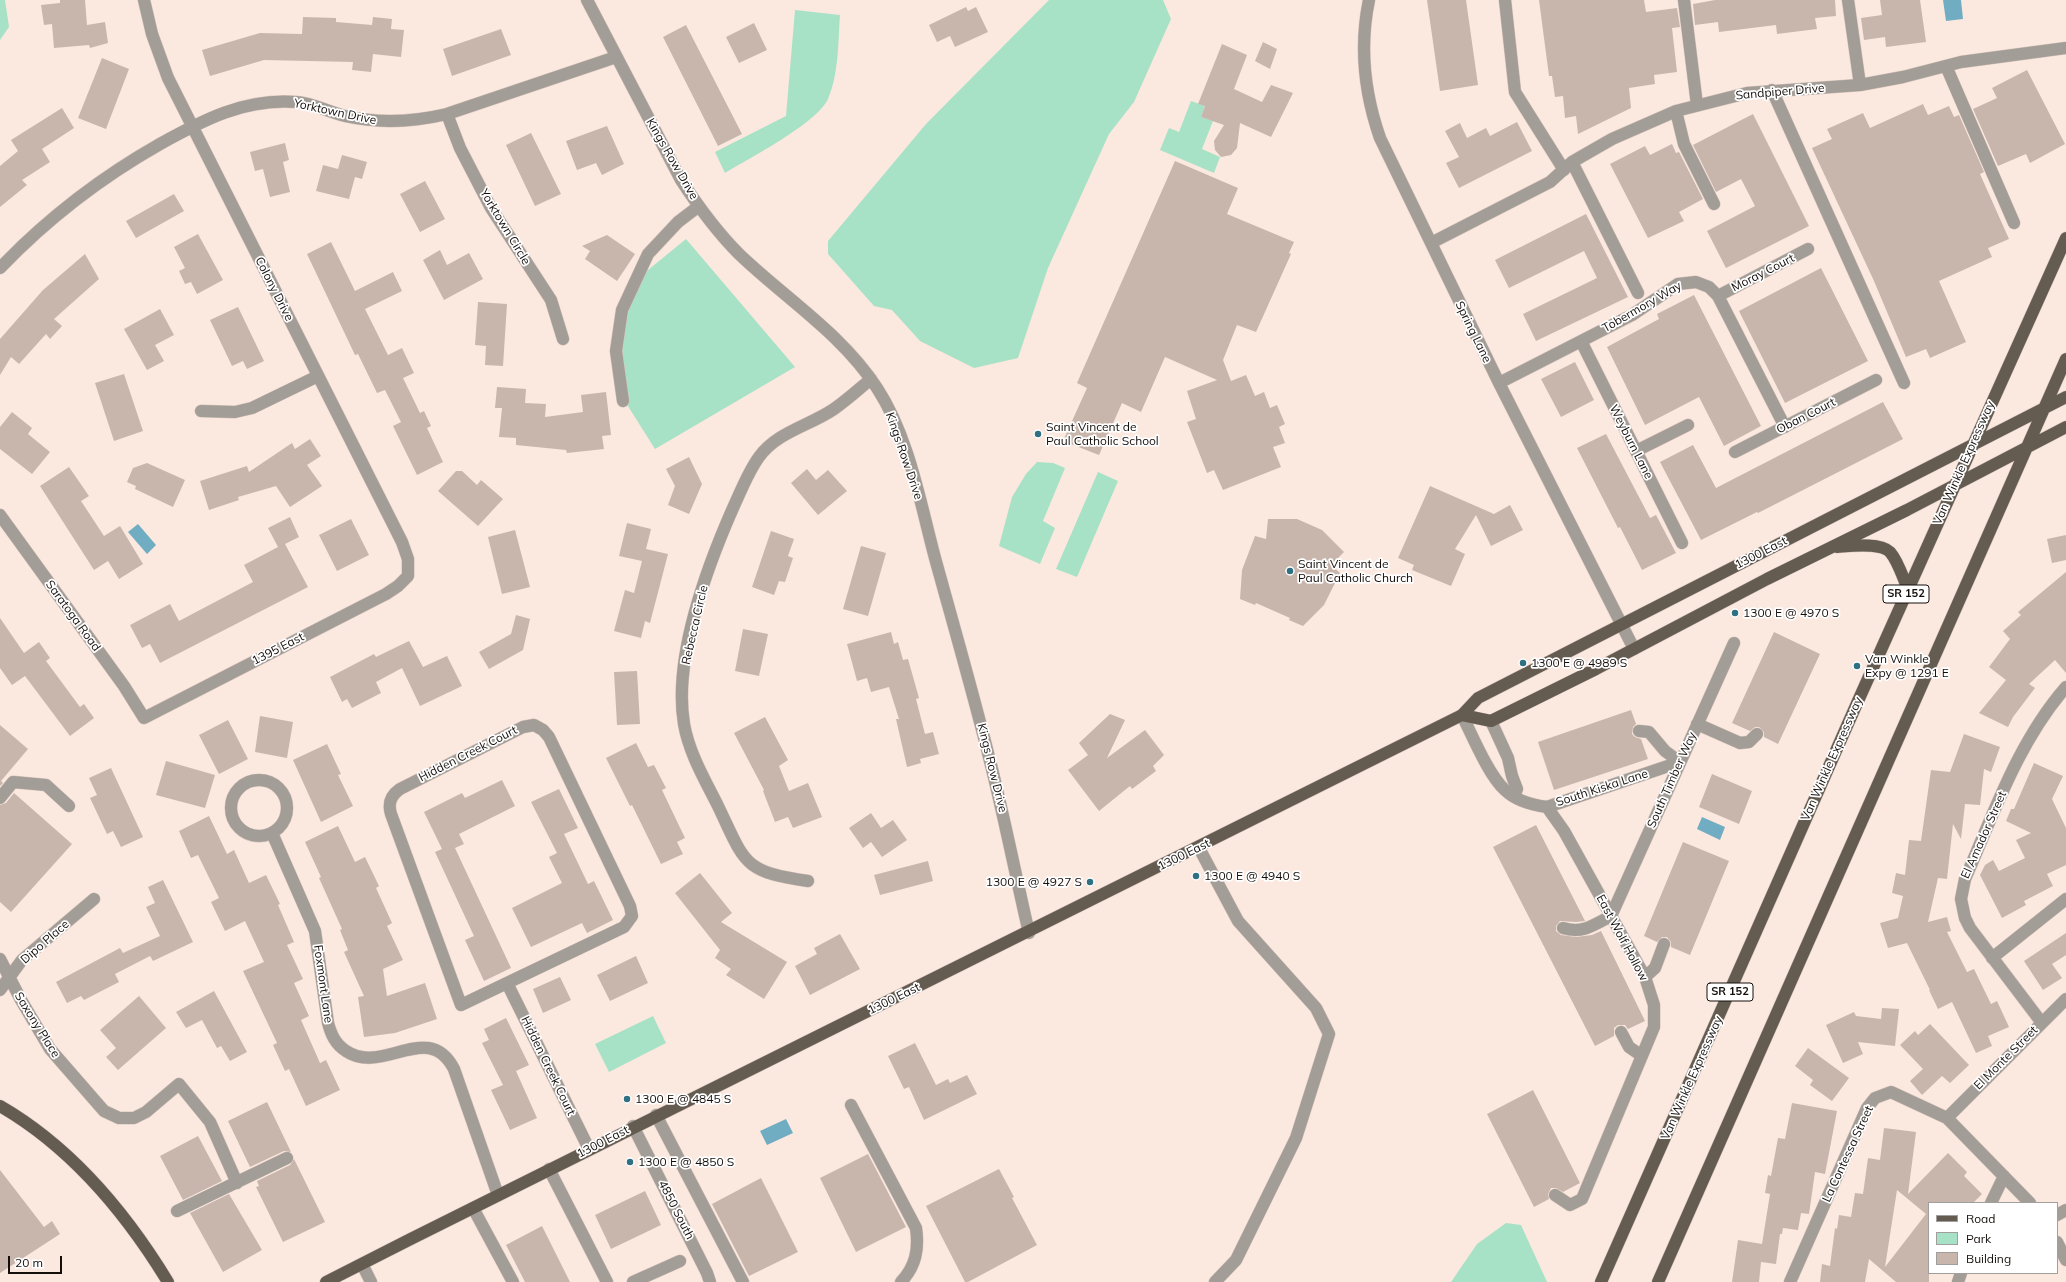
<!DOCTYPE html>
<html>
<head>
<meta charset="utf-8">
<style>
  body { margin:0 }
  #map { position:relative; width:2066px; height:1282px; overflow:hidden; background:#fbe8df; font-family:Mulish,sans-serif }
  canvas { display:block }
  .legend { position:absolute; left:1928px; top:1202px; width:130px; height:72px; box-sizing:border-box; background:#fff; border:1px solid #a19f9d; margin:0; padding:5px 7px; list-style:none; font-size:12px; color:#140e0b }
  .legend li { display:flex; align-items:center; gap:8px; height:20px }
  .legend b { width:20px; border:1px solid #a19f9d }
  .scale { position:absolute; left:8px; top:1256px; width:54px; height:18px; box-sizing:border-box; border:2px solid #140e0b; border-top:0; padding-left:5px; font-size:12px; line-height:14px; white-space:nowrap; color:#140e0b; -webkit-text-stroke:3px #fff; paint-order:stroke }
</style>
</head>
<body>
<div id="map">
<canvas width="2066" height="1282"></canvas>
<ul class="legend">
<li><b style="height:5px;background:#655c51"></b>Road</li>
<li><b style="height:11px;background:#a7e2c7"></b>Park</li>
<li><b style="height:11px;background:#c8b6ad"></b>Building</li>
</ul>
<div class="scale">20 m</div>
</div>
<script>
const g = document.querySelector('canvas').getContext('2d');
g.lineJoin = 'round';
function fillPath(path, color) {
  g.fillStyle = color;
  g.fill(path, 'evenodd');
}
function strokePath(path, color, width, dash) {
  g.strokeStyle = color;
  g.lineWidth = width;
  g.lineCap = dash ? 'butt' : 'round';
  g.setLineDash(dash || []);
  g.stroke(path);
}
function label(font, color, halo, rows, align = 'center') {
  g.font = font + ' Mulish,sans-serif';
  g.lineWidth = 3.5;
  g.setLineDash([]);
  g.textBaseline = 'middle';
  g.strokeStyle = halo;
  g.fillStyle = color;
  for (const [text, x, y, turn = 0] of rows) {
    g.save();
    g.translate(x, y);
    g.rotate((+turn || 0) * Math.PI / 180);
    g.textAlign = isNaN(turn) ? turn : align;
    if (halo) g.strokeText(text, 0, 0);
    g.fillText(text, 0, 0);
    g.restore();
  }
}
fillPath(new Path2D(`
  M0,0H5L9,27L0,40Z
  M1049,0H1163L1171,19L1134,102L1109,134L1048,268L1018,358L974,368L920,341L892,310L874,306L828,254V241L926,124Z
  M795,10L840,15C838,42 839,73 828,99C817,123 750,158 725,173L715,152L786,116Z
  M1191,101L1205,106L1201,117L1213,121L1202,149L1220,157L1214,173L1160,150L1169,128L1179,132Z
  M686,239L795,367L655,449L626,403L619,348L637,279Z
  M1037,462L1053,463L1065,468L1043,521L1055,528L1040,564L999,546L1012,497L1026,474Z
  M1098,472L1118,481L1077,577L1056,569Z
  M653,1016L666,1043L609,1072L595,1044Z
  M1506,1223L1521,1225L1547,1282H1451L1477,1244Z`), '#a7e2c7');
fillPath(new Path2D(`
  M1943,0H1961L1963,19L1946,21Z
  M138,524L156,545L147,554L128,532Z
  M1702,817L1725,827L1720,840L1697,829Z
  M786,1119L793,1133L767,1145L760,1131Z`), '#70adc3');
fillPath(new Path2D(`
  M60,0H85L87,25L105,22L108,43L90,48L89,45L54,48L52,24L44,25L41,5L60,3Z
  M1427,0H1466L1478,85L1440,91Z
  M1539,0H1644L1646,12L1677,8L1680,27L1672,28L1677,72L1654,75L1655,84L1629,88L1631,108L1578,134L1576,116L1565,118L1563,96L1555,97L1552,76H1549Z
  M1715,0H1835L1836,16L1815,18L1817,29L1777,34L1776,25L1719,32L1718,22L1695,25L1693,4Z
  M1880,0H1920L1926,42L1886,47L1885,37L1864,40L1861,18L1882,15Z
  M966,7L968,11L976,7L988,32L955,47L950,36L937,42L929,25Z
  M303,17L336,18V22L372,25L373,17L392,19L391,29L404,30L401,57L373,54L371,72L352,70L353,62L264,60L210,76L202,50L260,33L302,34Z
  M754,23L767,50L739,63L726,37Z
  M686,25L742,134L718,146L663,37Z
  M501,29L511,55L452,76L443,49Z
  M1263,42L1277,49L1270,69L1255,61Z
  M1222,44L1247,55L1234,89L1262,102L1271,85L1293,93L1271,137L1240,123L1237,148L1231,155L1221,157L1215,150L1214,141L1224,125L1201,117L1205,106L1198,104Z
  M102,58L129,69L106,129L78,118Z
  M2027,70L2065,144L2030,163L2026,154L1998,166L1973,109L1997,98L1992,88Z
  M1923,104L1928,115L1949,106L1954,117L1959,115L1984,172L1980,174L2009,239L1988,248L1992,257L1939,281L1966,342L1930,358L1926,349L1906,357L1874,281L1812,148L1832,139L1827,129L1863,113L1870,128Z
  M62,108L74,128L42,149L50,162L22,180L27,185L0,207V166L18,151L11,140Z
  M1753,114L1809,226L1726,268L1707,231L1755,206L1741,179L1716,192L1693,145Z
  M1517,122L1532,151L1459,188L1446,163L1459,157L1445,131L1460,123L1467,138L1486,128L1490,136Z
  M607,126L624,164L602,175L596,163L577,170L566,141Z
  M531,133L561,194L535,206L506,145Z
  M285,143L289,160L283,162L290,192L270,197L263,169L255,171L250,152Z
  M1672,144L1676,153L1679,152L1703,199L1679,212L1684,221L1648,238L1610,164L1645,146L1650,155Z
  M342,155L367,162L362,179L355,177L349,199L316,191L323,165L338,169Z
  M1175,161L1238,188L1227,214L1294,242L1289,253L1291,254L1256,332L1237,325L1223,360L1231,381L1246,375L1255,396L1264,392L1270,408L1277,405L1285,424L1279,427L1285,443L1273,447L1281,467L1223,490L1214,470L1207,473L1187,422L1196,419L1187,391L1217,380L1165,357L1141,412L1122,403L1099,455L1063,441L1087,388L1077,383Z
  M425,181L445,219L420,232L400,194Z
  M174,194L184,211L136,238L126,221Z
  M1586,214L1628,297L1536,341L1523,314L1597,278L1584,251L1509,288L1495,260Z
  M198,234L223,280L197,294L191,282L185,284L179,271L185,268L174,247Z
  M607,235L635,254L617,281L585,259L590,251L582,246Z
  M331,242L355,291L393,272L402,291L365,309L388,355L402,348L414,373L403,378L420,413L424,411L431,426L427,428L443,462L417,475L393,426L401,422L385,390L377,393L358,354L355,355L307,254Z
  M440,250L447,265L469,253L483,279L444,300L423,260Z
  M85,254L99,279L54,319L62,326L50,339L46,334L19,364L11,357L0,375V339L43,290Z
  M1821,268L1868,361L1785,403L1739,311Z
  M1694,295L1761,426L1724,446L1699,397L1645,425L1607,347L1659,319L1657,314Z
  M478,302L507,304L503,366L485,365L486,346L475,345Z
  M238,307L264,361L247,369L243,361L232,366L210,320Z
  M160,309L174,335L155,345L164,361L147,370L124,329Z
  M1575,362L1594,400L1561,417L1541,379Z
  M124,374L143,431L114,441L95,383Z
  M497,387L526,389L525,403L546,404L545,417L583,412L581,395L606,392L611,435L602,436L604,449L567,453L566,450L516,445V438L499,437L502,408H495Z
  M1883,402L1903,439L1758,513L1757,512L1701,540L1660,462L1693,445L1716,488Z
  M12,412L32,428L28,434L50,452L32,474L0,449V427Z
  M1606,434L1650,518L1656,515L1676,553L1642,570L1620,527L1618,528L1577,448Z
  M310,439L321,456L307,465L322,486L290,507L276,486L238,497L239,500L209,510L200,481L247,466L249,472L292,443L295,449Z
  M689,457L702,484L689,514L668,505L675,486L666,469Z
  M147,463L185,480L173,507L135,489L136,486L127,482L133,468Z
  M69,467L89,496L81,501L104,536L120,526L143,564L119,579L108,561L94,570L40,486Z
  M807,469L816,480L828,470L847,491L818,515L791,483Z
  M456,471H462L477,485L481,480L503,499L478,526L438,491Z
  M1430,486L1494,514L1510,505L1523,530L1491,546L1476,515L1455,549L1465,554L1451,586L1412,570L1414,565L1398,558Z
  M290,517L299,537L285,544L308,587L160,663L150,644L142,648L130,625L170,604L179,621L253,582L244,565L278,547L268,528Z
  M351,519L369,555L337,571L319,535Z
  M1268,519H1297L1322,530L1344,552L1331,565L1340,573L1324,605L1303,626L1289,620L1290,618L1256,603L1255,605L1240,599L1242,570L1255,536L1266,539Z
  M627,523L651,529L646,549L668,554L650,623L645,621L641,638L614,631L625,590L634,593L642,561L619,556Z
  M515,530L530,587L502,594L488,537Z
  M771,531L794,539L788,556L793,558L785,582L779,581L774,595L752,587Z
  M2066,535V560L2052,563L2047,539Z
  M861,546L886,553L868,616L843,609Z
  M2066,572V673L2055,660L2029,684L2035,688L2013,717L2008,727L1979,713L2006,680L1989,667L2010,639L2003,631L2021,615L2018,612Z
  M516,615L530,619L523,650L489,669L479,652L511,634Z
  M0,618L24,653L39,642L50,658L46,661L80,707L84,704L94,718L70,736L25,676L12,685L0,668Z
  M743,629L768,634L759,676L735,671Z
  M891,632L894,644L898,642L903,660L908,659L919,698L916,699L925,734L933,732L939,754L920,759L921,763L907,767L896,719H899L889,687L871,692L867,678L857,681L847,644Z
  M1774,632L1820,654L1778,744L1764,737V732L1759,727H1755L1750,731L1732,723Z
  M409,641L423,667L447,656L462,686L420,706L402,668L376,682L381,693L352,708L347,699L342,702L330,677L374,654L376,657Z
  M637,671L640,724L617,725L614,672Z
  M1631,710L1636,724L1633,727L1632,734L1635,737L1641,739L1648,759L1554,790L1538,742Z
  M1110,714L1125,720L1107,758L1145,730L1164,755L1153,766L1156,771L1132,789L1130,786L1099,811L1068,770L1088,755L1079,743Z
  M260,716L293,722L287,758L255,752Z
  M765,717L788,760L779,766L789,791L808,783L822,817L793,828L788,817L775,822L763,791L764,790L734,733Z
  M228,720L248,759L219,774L199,735Z
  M0,725L28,749L1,781L3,783L0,786Z
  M1964,734L2000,747L1991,772L1984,769L1980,805L1965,804L1961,839L1953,824L1947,879L1938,878L1928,922L1947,917L1951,931L1947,932L1967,972L1974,969L1991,1004L1997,1001L2009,1027L1988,1036L1992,1046L1976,1053L1952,1002L1938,1009L1929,990H1930L1907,943L1888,948L1880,923L1898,918L1903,896L1892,893L1896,873L1905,875L1909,840L1921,841L1931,770L1950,772Z
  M636,743L648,767L654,765L666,788L662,790L685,838L677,842L683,854L661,864L632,805L630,806L606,758Z
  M327,744L341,774L338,775L353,806L321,822L293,760Z
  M166,761L215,775L205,808L156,795Z
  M2034,763L2063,776L2052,799L2066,828V865L2047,874L2053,886L2024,901L2026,905L2002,918L1980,875L1985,865L1993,860L1999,871L2025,858L2016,840L2031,833L2006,821L2011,809H2014Z
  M111,768L143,837L121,847L113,831L107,834L90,798L97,795L89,778Z
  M1712,774L1752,791L1739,824L1699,807Z
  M502,780L515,806L459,834L464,844L455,848L511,968L484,981L465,940L474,936L435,852L442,849L424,812L462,793L465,798Z
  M559,789L578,828L564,834L588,884L594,881L613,920L587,933L582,923L531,947L512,908L562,883L549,857L557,853L531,802Z
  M14,793L72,844L11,912L0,902V805L6,803Z
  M871,813L881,828L893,820L907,840L882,857L871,842L863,848L849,828Z
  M209,816L227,854L234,850L249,883L266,875L280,904L278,905L294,942L287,945L303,979L294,983L309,1016L301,1020L320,1063L326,1060L340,1090L306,1106L289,1069L285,1071L273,1045L277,1043L243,971L264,962L245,921L225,931L211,902L219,898L198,855L191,858L179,831Z
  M1536,825L1585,921L1576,922L1560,921L1556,926V931L1561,935L1576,937L1592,935L1601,931L1645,1021L1628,1029L1625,1025H1618L1614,1028V1036L1595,1046L1493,847Z
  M338,826L355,862L365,857L379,886L376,888L392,923L387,926L403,960L383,969L387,996L425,983L437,1019L395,1033L364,1037L358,997L364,996L344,952L348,950L340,930L342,929L319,878L321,877L305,842Z
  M1683,842L1729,861L1690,955L1671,947V942L1667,937H1662L1657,942L1644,936Z
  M928,861L933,881L880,895L874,875Z
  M700,873L732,913L721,922L787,962L764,999L726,975L731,969L715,958L720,950L675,893Z
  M163,880L193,942L153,961L150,956L115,974L119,982L84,1000L81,996L67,1003L56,982L120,948L123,953L160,936L146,907L155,903L148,887Z
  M2066,933V955L2052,964L2062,978L2043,990L2024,961Z
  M840,934L860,969L810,995L795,966L817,954L814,948Z
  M636,956L648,983L610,1001L597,975Z
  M560,977L571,1000L543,1013L533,989Z
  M214,991L247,1052L230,1061L221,1046L217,1048L202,1020L186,1028L176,1012Z
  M139,996L166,1028L118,1070L106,1057L116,1048L100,1030Z
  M1882,1008L1899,1009L1895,1046L1858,1042L1863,1054L1843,1063L1826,1025L1854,1012L1856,1016L1881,1019Z
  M506,1018L529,1065L516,1071L537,1118L510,1130L491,1090L503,1085L482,1043L489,1040L484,1029Z
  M1930,1024L1969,1065L1950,1083L1942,1076L1922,1095L1910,1081L1923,1069L1900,1045L1915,1031L1918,1035Z
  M915,1043L936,1085L948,1079L950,1083L967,1075L977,1094L924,1120L909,1087L904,1089L888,1056Z
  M1808,1048L1849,1078L1832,1101L1810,1085L1813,1080L1795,1066Z
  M1533,1090L1580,1183L1563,1192L1556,1188H1551L1548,1194L1549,1199L1534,1207L1487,1114Z
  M267,1102L291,1152L284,1151L250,1167L228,1121Z
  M1792,1103L1837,1111L1825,1174L1815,1172L1809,1214L1801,1213L1798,1230L1783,1228L1782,1234H1780L1776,1264L1761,1262L1759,1282H1732L1738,1240L1762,1244L1770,1194L1765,1193L1768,1175L1771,1176L1778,1138L1785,1139Z
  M1884,1128L1916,1132L1908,1194L1948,1153L1967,1172L1964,1176L1982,1194L1973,1203H1929V1282H1896L1869,1259L1865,1282H1820L1822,1264L1830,1266L1835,1228L1837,1229L1839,1215L1851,1217L1855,1193L1863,1194L1868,1158L1880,1160ZM1897,1190L1926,1214L1885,1267Z
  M198,1136L222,1181L183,1200L160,1156Z
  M868,1154L906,1227L856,1252L820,1178Z
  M294,1159L325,1222L283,1242L256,1187L259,1186L257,1181L290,1165Z
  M999,1169L1014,1197L1012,1198L1037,1245L968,1282H965L926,1206Z
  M0,1170L44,1227L52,1221L60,1234L0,1273Z
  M761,1178L798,1252L749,1276L712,1204Z
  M645,1191L661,1225L611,1249L595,1215Z
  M229,1194L262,1250L223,1272L190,1213Z
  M542,1226L570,1282H525L506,1245Z`), '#c8b6ad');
const minor = new Path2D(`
  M587,0L681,180C698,206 717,232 739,254C786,299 841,333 877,388C909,437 920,502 935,558C954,627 974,696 991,765C1005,821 1016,877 1029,933
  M1369,0C1359,48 1364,92 1380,138L1499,383L1634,649
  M1505,0L1515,92L1564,170
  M1684,0L1697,105
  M1848,0L1860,85
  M1946,66L2014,223
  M1772,90L1904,383
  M1676,111L1684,144L1714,204
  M447,114L460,148L491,208L551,300L563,339
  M1572,162L1638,293
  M1431,243L1550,182L1572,162L1612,139L1676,111L1747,93L1860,85L1903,77L1961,62L2066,48
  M0,268C48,218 100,178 160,144C203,120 245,98 296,102C313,103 328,112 345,116C380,124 413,122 447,114L616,57
  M1718,296L1808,249
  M1581,341L1682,543
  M1499,383L1632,315L1678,284L1696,282L1709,287L1718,296L1785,427
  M623,401L616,351L622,310L648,254L678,222L699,206
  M201,411L235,412L252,408L318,376
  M1636,451L1688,425
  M1735,452L1876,380
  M0,515L124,686L144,718L386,594L398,586L408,576V559L402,542L168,78L152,34L144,0
  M1462,715C1472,735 1489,776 1505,790C1516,801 1532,805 1547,807L1680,762
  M1491,721L1508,758L1512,776L1517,789L1514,796
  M1697,724L1740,743L1749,742L1757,734
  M534,725L543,730L549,737L630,906L632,916L624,927L461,1005L391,814C388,804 390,796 400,789L523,727Z
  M1639,731L1649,732L1665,751L1680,762
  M231 808a28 28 0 1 1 56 0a28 28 0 1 1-56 0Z
  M0,798L13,782L46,785L69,806
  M1547,807L1564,831L1645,977L1654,1005V1027L1582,1199L1570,1205L1555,1195
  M272,833L315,931L328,1023C331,1034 335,1044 346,1051C383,1076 428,1019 454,1069L498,1195
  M1199,848L1238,921L1316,1008L1329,1034L1296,1138L1236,1260L1215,1282
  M808,881C742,872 745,862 718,806C705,780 689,753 684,724C673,659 707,567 733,508C741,491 748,472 759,457C777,432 809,426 834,409C847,400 859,389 871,379
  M1563,928C1583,934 1593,925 1611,916L1734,643
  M1992,958L2066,899
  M0,959L21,1000L50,1049L104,1111L119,1118H134L146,1112L179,1084L210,1122L237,1183
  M1645,977L1655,968L1664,944
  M507,983L589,1149
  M0,990L22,960L94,899
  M2042,1023L1970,928L1965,918L1961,899L1965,879C1994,813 2018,742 2066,687
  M1621,1032L1629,1047L1642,1056
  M851,1105L916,1228C919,1249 916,1266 901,1282
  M656,1115L743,1282
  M1947,1118L2066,999
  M633,1126L707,1273L710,1282
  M549,1169L607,1282
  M1991,1203L2004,1176
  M473,1208L513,1282
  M177,1211L287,1158
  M2057,1215L2066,1210
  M2057,1242L2066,1260
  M362,1264L371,1282
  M633,1282L680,1261
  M1790,1282L1867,1108L1875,1098L1891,1092L1947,1118L2030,1203
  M1958,1282L1961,1273`);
const major = new Path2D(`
  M1837,547C1850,546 1880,542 1890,552C1898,561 1903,578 1908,589
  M1462,715L1491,721L1596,669L1767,579L1907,510L2066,427
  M0,1106C71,1147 126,1213 168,1282
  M326,1282C703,1090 1084,906 1462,715L1478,698L2066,397
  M1601,1282L1858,701L2066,238
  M1658,1282L2066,359`);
strokePath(minor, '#d6c5bd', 13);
strokePath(major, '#d6c5bd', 13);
strokePath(minor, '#a39d97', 12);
strokePath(major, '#655c51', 12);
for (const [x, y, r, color] of [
  [1038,434,4,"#2f7183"],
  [1290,571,4,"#2f7183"],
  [1735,613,4,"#2f7183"],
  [1523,663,4,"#2f7183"],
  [1857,666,4,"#2f7183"],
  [1196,876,4,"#2f7183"],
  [1090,882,4,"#2f7183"],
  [627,1099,4,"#2f7183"],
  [630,1162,4,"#2f7183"]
]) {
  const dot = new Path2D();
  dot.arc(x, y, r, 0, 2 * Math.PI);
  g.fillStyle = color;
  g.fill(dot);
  strokePath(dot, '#fff', 1.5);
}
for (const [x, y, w] of [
  [1906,594,46],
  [1730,992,46]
]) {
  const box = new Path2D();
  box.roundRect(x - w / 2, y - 9, w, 18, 3);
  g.fillStyle = '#fff';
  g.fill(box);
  strokePath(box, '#140e0b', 1);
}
label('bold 11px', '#140e0b', null, [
  ["SR 152",1906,594],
  ["SR 152",1730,992]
]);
label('12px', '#140e0b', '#fff', [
  ["Sandpiper Drive",1780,92,-5],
  ["Yorktown Drive",335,112,12],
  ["Kings Row Drive",672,159,60],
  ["Yorktown Circle",505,227,59],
  ["Moray Court",1763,273,-27],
  ["Colony Drive",274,289,63],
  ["Tobermory Way",1642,307,-30],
  ["Spring Lane",1473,332,64],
  ["Oban Court",1806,416,-27],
  ["Weyburn Lane",1631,442,63],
  ["Kings Row Drive",904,456,71],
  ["Van Winkle Expressway",1964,463,-66],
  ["1300 East",1761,553,-27],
  ["Saratoga Road",73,616,54],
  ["Rebecca Circle",695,625,-77],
  ["1395 East",278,649,-27],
  ["Hidden Creek Court",468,754,-27],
  ["Van Winkle Expressway",1832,759,-66],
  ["Kings Row Drive",992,768,76],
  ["South Timber Way",1672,780,-66],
  ["South Kiska Lane",1602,788,-18],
  ["El Amador Street",1984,835,-66],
  ["1300 East",1184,855,-26],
  ["East Wolf Hollow",1622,938,62],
  ["Dipo Place",45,942,-41],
  ["Foxmont Lane",323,984,82],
  ["1300 East",894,999,-26],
  ["Saxony Place",37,1025,58],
  ["El Monte Street",2006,1058,-45],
  ["Hidden Creek Court",548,1066,64],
  ["Van Winkle Expressway",1692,1078,-66],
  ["1300 East",603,1142,-27],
  ["La Contessa Street",1848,1154,-65],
  ["4850 South",676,1210,63]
]);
label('12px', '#140e0b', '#fff', [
  ["Saint Vincent de",1046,427],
  ["Paul Catholic School",1046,441],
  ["Saint Vincent de",1298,564],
  ["Paul Catholic Church",1298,578],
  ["1300 E @ 4970 S",1743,613],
  ["Van Winkle",1865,659],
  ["Expy @ 1291 E",1865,673],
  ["1300 E @ 4989 S",1531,663],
  ["1300 E @ 4940 S",1204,876],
  ["1300 E @ 4927 S",1082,882,"right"],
  ["1300 E @ 4845 S",635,1099],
  ["1300 E @ 4850 S",638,1162]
], 'left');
</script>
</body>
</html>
